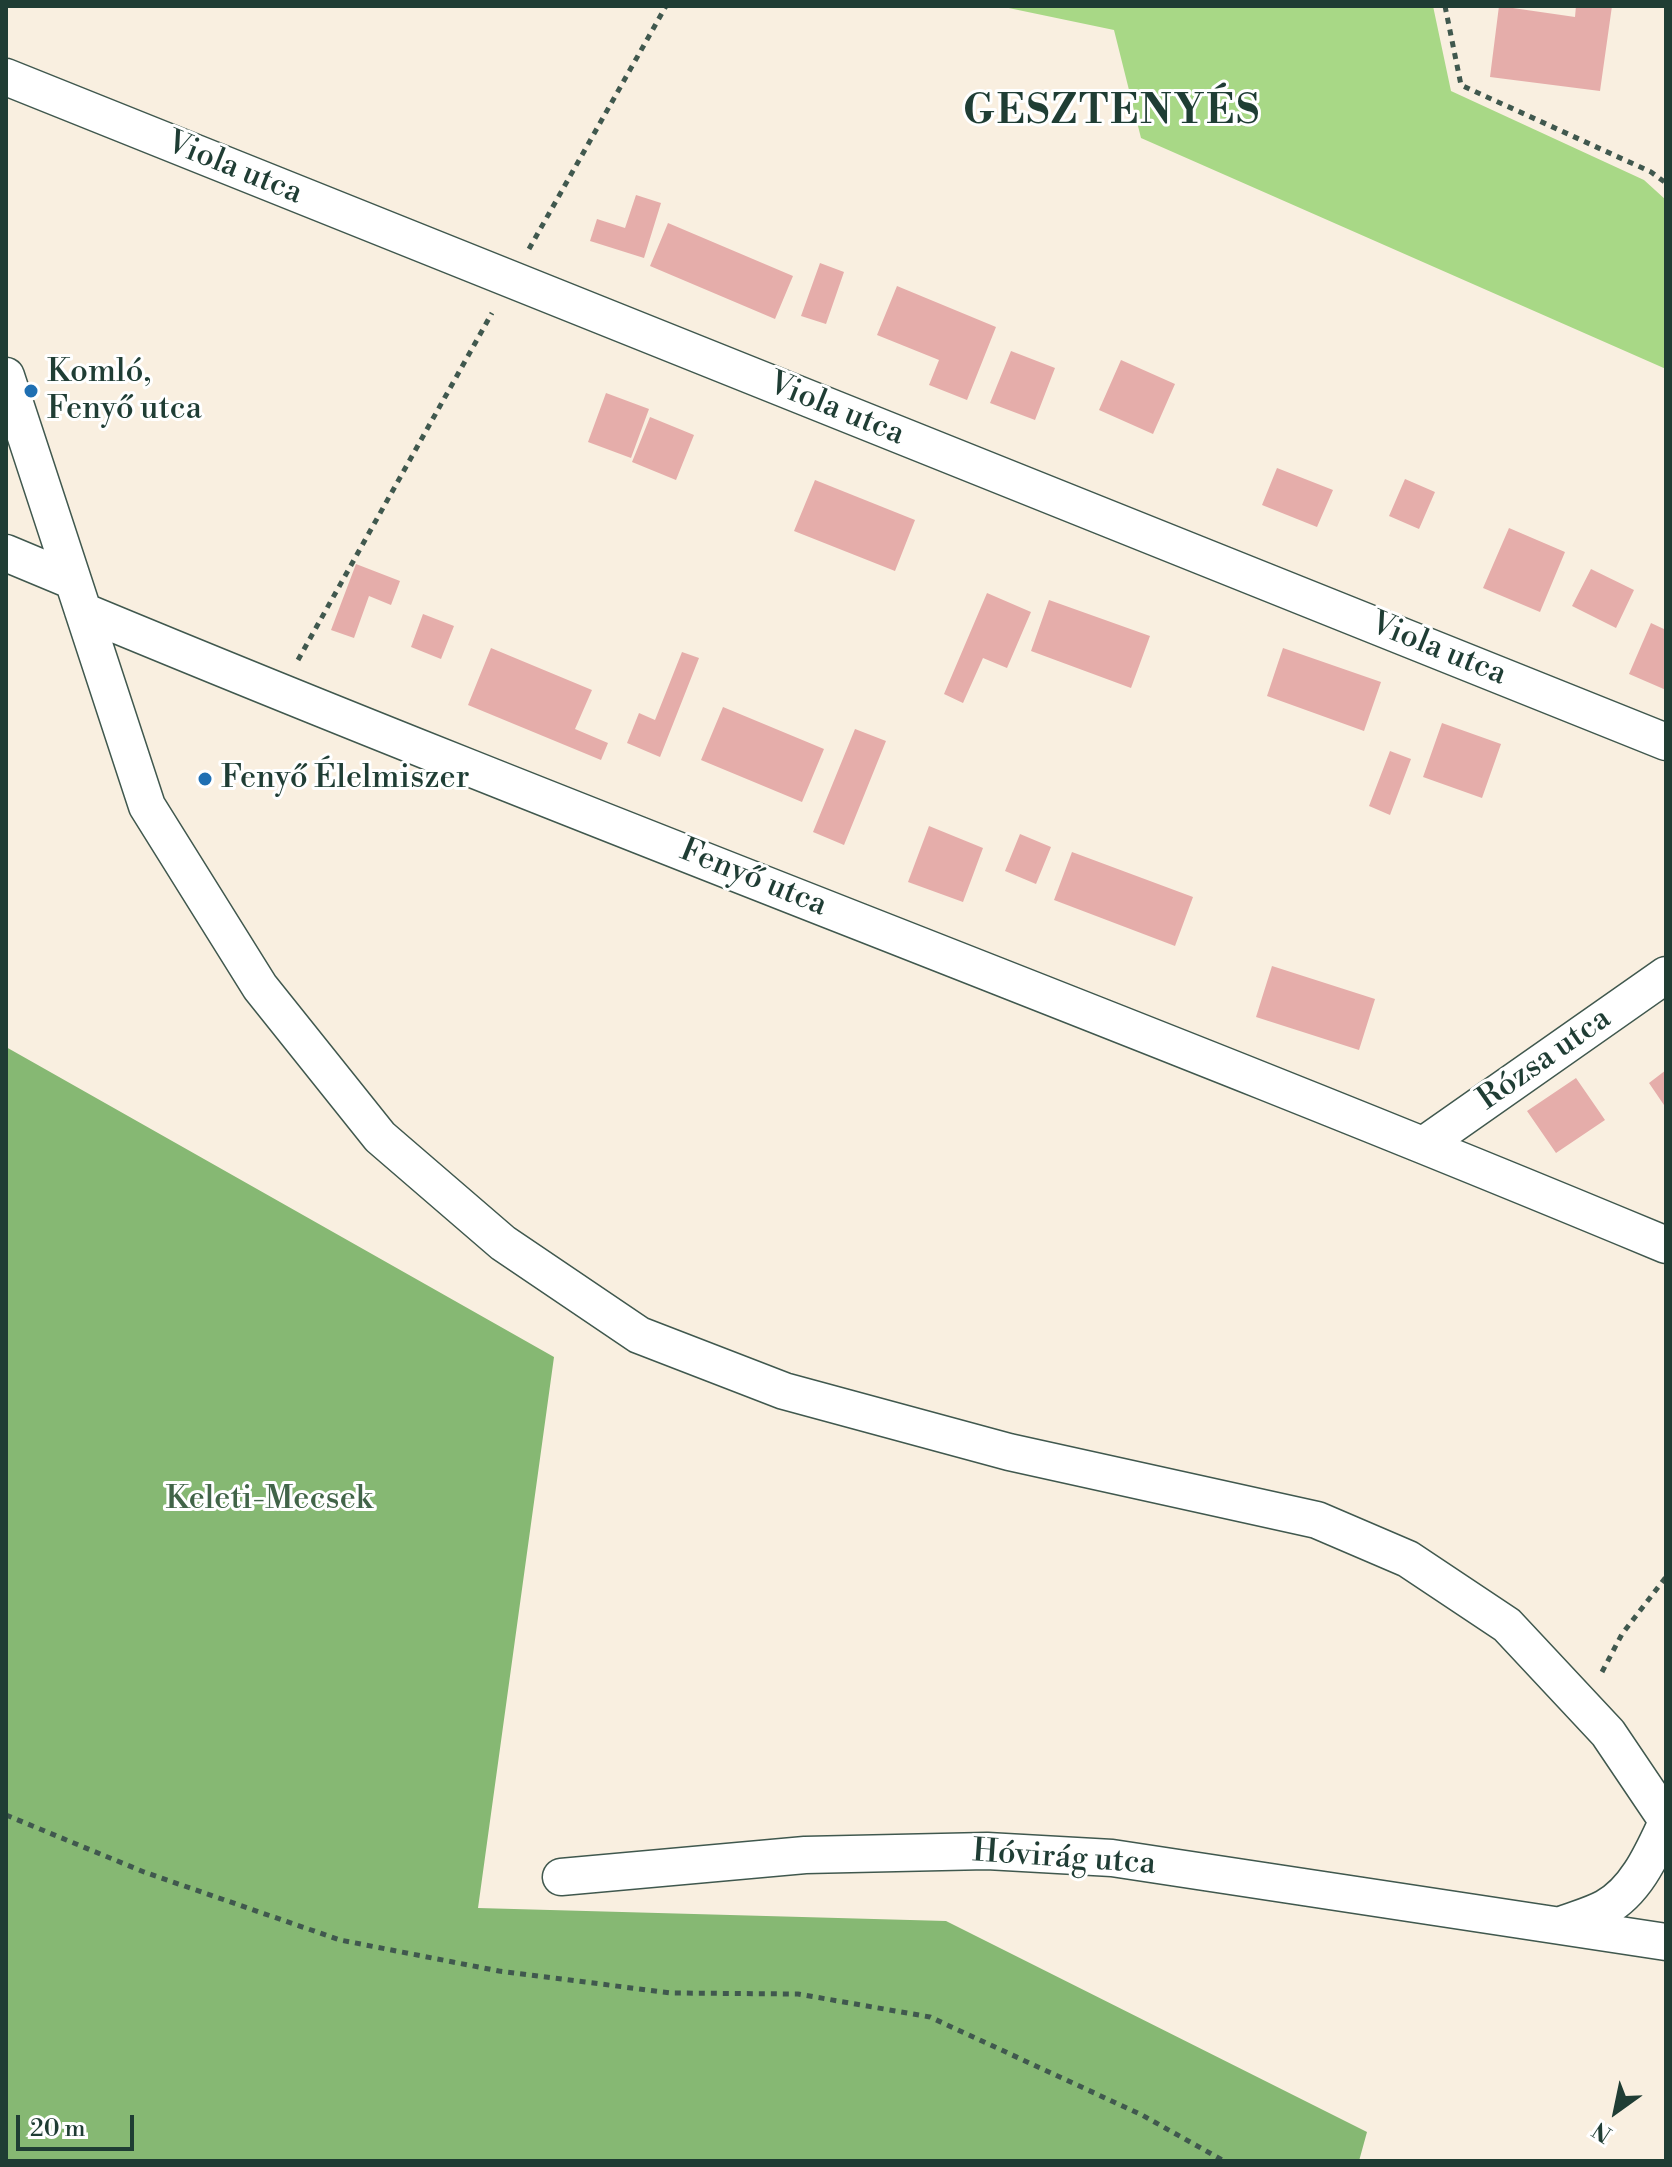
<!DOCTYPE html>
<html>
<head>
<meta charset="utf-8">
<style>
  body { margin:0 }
  #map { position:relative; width:1672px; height:2167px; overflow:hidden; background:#f9efe0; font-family:"Libre Bodoni",serif }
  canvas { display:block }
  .frame { position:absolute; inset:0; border:8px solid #1f3d34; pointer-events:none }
  .north { position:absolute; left:1576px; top:2071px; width:80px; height:80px; -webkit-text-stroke:6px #fff; paint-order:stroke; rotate:213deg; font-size:22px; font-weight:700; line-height:32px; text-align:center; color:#1f3d34 }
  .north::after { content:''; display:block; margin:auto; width:28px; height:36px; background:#1f3d34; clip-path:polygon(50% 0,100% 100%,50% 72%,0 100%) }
  .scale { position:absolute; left:16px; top:2115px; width:118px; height:36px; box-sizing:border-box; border:4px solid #1f3d34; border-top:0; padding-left:10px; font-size:24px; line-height:28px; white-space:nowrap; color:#1f3d34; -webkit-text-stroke:6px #fff; paint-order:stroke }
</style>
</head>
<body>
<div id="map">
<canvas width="1672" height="2167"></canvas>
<div class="frame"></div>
<div class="north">N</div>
<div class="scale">20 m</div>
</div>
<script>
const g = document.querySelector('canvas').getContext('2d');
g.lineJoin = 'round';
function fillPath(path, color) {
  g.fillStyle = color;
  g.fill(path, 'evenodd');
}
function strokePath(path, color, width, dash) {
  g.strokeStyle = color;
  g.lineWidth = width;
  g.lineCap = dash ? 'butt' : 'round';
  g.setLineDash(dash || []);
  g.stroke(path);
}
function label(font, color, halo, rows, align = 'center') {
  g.font = font + ' "Libre Bodoni",serif';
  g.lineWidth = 6;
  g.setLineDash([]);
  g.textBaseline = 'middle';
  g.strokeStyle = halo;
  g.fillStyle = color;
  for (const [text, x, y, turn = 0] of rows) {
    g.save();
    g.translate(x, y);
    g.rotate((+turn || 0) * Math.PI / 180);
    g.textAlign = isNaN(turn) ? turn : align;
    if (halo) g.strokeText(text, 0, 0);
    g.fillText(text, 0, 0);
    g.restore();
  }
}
fillPath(new Path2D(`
  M999,6H1433L1451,91L1644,180L1666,200V369L1141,138L1114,30Z`), '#a8d886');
fillPath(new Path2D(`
  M6,1047L554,1357L478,1908L946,1921L1367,2132L1359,2161H6Z`), '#86b873');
fillPath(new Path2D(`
  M1499,6L1575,17L1576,6H1612L1600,91L1490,77Z
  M636,195L661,203L644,258L590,241L597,219L625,228Z
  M668,223L793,276L775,319L650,266Z
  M820,263L844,272L826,324L801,316Z
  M897,286L996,327L967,400L929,385L939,360L877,335Z
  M1011,351L1055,368L1035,420L990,403Z
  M1121,360L1175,384L1153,434L1099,410Z
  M606,393L649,409L631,458L588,442Z
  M650,417L694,435L676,480L632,462Z
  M1277,468L1333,490L1317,527L1262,505Z
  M1405,479L1435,492L1419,529L1389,516Z
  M815,480L915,520L895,571L794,531Z
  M1509,528L1565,552L1540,612L1483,588Z
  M356,564L400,581L391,605L369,596L354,638L331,630Z
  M1591,569L1634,590L1616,628L1572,606Z
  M987,593L1031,612L1007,668L983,658L963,703L944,694Z
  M1049,600L1150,636L1131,688L1031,651Z
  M423,614L454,626L441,659L411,647Z
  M1651,623L1666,630V690L1629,674Z
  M491,648L592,690L575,729L608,743L601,760L468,705Z
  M1283,648L1381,682L1364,731L1267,696Z
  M682,652L699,658L660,757L627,743L639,713L655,720Z
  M723,707L824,749L802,802L701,760Z
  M1442,723L1501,744L1482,798L1423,777Z
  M855,729L886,741L844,845L813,832Z
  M1390,751L1411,759L1390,815L1369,806Z
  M929,826L983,848L963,902L908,882Z
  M1020,834L1051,847L1036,884L1005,871Z
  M1072,852L1193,897L1175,946L1054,900Z
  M1272,966L1375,999L1359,1050L1256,1017Z
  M1666,1070V1108L1649,1083Z
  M1576,1078L1605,1120L1556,1153L1527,1111Z`), '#e5adaa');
const street = new Path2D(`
  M6,77L1666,742
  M6,376L147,806L260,987L380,1137L503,1243L639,1335L784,1391L1009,1452L1317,1520L1408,1559L1507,1625L1608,1733L1666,1819
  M6,553L73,581
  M83,611C608,829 1141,1026 1666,1245
  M1425,1144L1666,975
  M561,1877L805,1855L987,1851L1112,1858L1666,1942
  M1564,1924C1577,1919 1592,1915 1605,1908C1636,1891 1652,1854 1666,1824`);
strokePath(street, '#40584e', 39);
strokePath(new Path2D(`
  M1445,6L1461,85L1651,172L1666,183
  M529,249L666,6
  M298,660L492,313
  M1602,1672L1622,1634L1666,1577
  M6,1815L144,1872L340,1940L499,1971L671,1993L798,1994L930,2017L1142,2115L1224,2161`), '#40584e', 5, [6, 6]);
strokePath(street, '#fff', 36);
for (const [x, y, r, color] of [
  [31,391,8,"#1f6fb2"],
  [205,779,8,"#1f6fb2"]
]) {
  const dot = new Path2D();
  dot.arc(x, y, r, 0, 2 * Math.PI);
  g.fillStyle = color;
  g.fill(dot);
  strokePath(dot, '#fff', 3);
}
label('32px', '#1f3d34', '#fff', [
  ["Viola utca",234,169,22],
  ["Viola utca",836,410,22],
  ["Viola utca",1438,650,22],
  ["Fenyő utca",753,879,22],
  ["Rózsa utca",1545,1060,-35],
  ["Hóvirág utca",1064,1859,4]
]);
label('32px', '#1f3d34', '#fff', [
  ["Komló,",47,373],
  ["Fenyő utca",47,410],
  ["Fenyő Élelmiszer",221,779]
], 'left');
label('32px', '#416448', '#fff', [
  ["Keleti-Mecsek",269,1500]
]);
g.letterSpacing = '2px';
label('bold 40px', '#1f3d34', '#fff', [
  ["GESZTENYÉS",1112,113]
]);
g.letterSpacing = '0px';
</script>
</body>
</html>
